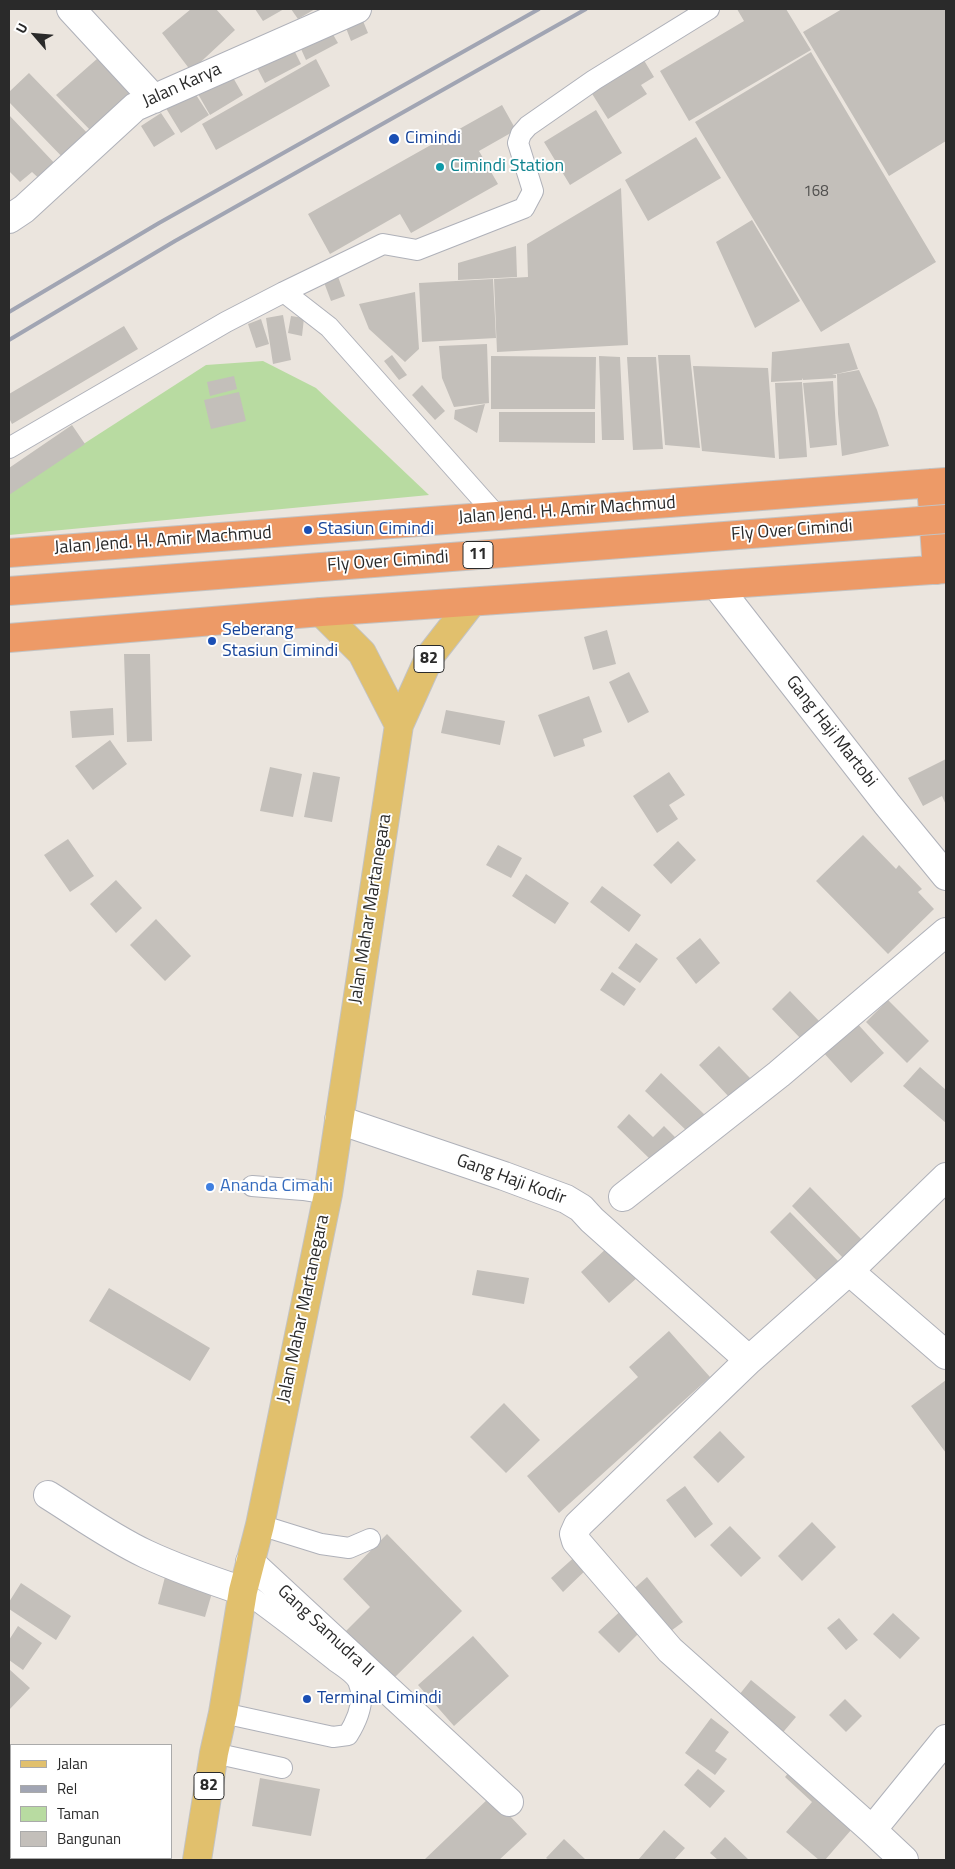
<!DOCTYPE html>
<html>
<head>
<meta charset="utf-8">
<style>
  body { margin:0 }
  #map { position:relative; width:955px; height:1869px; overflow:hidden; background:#ebe5de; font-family:"Titillium Web",sans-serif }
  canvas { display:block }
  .frame { position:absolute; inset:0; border:10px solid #2a2a2a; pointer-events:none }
  .legend { position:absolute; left:10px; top:1744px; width:162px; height:115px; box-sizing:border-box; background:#fff; border:1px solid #aaa; margin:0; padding:6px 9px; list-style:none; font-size:15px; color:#2a2a2a }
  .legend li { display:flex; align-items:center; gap:10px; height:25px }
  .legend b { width:25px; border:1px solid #aaa }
  .north { position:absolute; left:10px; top:10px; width:50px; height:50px; -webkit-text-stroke:4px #fff; paint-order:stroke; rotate:297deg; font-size:14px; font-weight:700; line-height:20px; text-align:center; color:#2a2a2a }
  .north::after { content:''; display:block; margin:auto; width:18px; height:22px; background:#2a2a2a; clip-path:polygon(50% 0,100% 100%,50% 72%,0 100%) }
</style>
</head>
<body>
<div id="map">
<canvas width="955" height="1869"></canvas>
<div class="frame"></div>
<ul class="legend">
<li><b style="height:6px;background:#e1c06d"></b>Jalan</li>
<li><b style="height:6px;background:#a1a5b3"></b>Rel</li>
<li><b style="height:14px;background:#b8dba1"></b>Taman</li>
<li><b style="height:14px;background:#c3bfba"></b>Bangunan</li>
</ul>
<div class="north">U</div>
</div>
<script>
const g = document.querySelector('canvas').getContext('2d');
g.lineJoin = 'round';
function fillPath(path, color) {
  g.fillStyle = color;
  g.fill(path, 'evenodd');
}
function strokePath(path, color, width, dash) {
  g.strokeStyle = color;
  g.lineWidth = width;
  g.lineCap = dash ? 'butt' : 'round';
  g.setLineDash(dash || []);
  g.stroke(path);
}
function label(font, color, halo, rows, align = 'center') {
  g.font = font + ' "Titillium Web",sans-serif';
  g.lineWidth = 4;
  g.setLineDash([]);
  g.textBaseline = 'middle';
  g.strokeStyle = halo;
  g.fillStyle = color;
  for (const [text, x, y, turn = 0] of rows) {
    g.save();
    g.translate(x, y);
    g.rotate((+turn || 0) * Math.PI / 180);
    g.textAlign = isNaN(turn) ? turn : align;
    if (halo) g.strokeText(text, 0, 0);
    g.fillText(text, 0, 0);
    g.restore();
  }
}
fillPath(new Path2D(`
  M263,361L316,388L429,495L9,535V492L206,365Z`), '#b8dba1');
fillPath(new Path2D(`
  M191,9H216L235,30L191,71L162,33Z
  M255,9H284L263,21Z
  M291,9H315L298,19Z
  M737,9H786L811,50L689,121L660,71L744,21Z
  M842,9H946V141L889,176L803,32Z
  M363,21L368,33L351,41L346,28Z
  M328,26L338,43L306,60L297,40Z
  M289,40L301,64L265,83L253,60Z
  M106,51L141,90L93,133L56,95Z
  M811,52L936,262L821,332L695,122Z
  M642,57L654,77L641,85L647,94L608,119L589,89Z
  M316,59L330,86L216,150L202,124Z
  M227,67L243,95L210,115L194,87Z
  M29,73L95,141L69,164L9,102V92Z
  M191,87L209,115L181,133L164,105Z
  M502,105L516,130L479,151L498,184L411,233L400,214L330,254L308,214Z
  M596,110L622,153L570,185L544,142Z
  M161,113L175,134L154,147L141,126Z
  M9,115L59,168L44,183L32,172L20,182L9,171Z
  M696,137L721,178L648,221L625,180Z
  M621,188L628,345L497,352L494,279L528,277L527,244Z
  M752,220L800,301L755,328L716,242Z
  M516,246L517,277L458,280V263Z
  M336,271L345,296L331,301L322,277Z
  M493,279L496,338L422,342L419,283Z
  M415,292L419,349L405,362L369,329L359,304Z
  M283,315L291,360L273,364L266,318Z
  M291,316L304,318L302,336L288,333Z
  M261,319L269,344L256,348L248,324Z
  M124,326L138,349L12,424L9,418V394Z
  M849,343L858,369L832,375H836V378L803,380L802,378V380L771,382L772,352Z
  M487,344L489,403L454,407L442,378L439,346Z
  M392,355L407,375L399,380L384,361Z
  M658,355H690L700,448L665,445Z
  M491,356L596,357L595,409H491Z
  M599,356L620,357L624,440H602Z
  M627,357H656L663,449L633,450Z
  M693,366L768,368L775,458L702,451Z
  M859,370L877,410L889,446L842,456L838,414L837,374Z
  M234,376L237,389L210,396L207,382Z
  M833,381L837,445L810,448L803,383Z
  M802,382L807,457L779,459L775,383Z
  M422,385L445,411L435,420L412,395Z
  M239,392L246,421L211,429L204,400Z
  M485,404L477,433L454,419L455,410Z
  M499,412H595V443L499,442Z
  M72,425L85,444L9,495V468Z
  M607,630L616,664L593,670L584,637Z
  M124,654H150L152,741L127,742Z
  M629,672L649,712L628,723L609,682Z
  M589,696L602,732L583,739L585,746L554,757L538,715Z
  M113,708L114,735L72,738L70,711Z
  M446,710L505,721L500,745L441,733Z
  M110,740L127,764L93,790L75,766Z
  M946,759V805L942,796L923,806L908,778Z
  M270,767L302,774L293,817L260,811Z
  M313,772L340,777L332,822L304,817Z
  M669,772L685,795L669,805L678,819L657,833L633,796Z
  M863,835L896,869L899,865L922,889L918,892L934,909L888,954L816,881Z
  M68,839L94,876L70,892L44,855Z
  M678,841L696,860L671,884L653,865Z
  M498,845L522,858L511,878L486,865Z
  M526,874L569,903L555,924L512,896Z
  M116,880L142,908L116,933L90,904Z
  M602,886L641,915L629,932L590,902Z
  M156,919L191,956L165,981L130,945Z
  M700,938L720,963L696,984L676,958Z
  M636,943L658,959L640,983L618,968Z
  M612,972L636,989L624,1006L600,990Z
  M790,991L820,1022L802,1040L772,1009Z
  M888,1000L929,1041L907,1063L866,1022Z
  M855,1021L884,1053L851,1083L822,1051Z
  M719,1046L750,1078L730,1098L699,1065Z
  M920,1067L946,1090V1123L903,1086Z
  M661,1073L705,1115L689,1133L645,1091Z
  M629,1114L653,1137L664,1126L675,1137L652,1161L617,1127Z
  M810,1187L867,1245L848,1263L792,1206Z
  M790,1212L843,1266L822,1286L770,1232Z
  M609,1246L638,1277L609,1303L581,1272Z
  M477,1270L529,1278L524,1304L472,1295Z
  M109,1288L210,1348L190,1381L89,1321Z
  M669,1331L710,1377L559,1513L527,1476L638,1377L629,1367Z
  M946,1380V1453L911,1406Z
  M504,1403L540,1440L506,1473L470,1437Z
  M720,1431L745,1457L718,1483L693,1457Z
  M685,1486L713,1524L695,1538L666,1500Z
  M812,1522L836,1547L802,1581L778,1556Z
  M730,1526L761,1558L741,1577L710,1545Z
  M387,1534L462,1611L392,1680L345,1632L370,1607L343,1579Z
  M578,1554L589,1567L563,1592L551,1578Z
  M166,1573L214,1586L205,1617L158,1604Z
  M647,1577L683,1622L664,1636L629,1593Z
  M21,1583L71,1616L56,1640L9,1609V1602Z
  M627,1605L647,1625L619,1653L598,1632Z
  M893,1613L920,1638L900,1659L873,1634Z
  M839,1618L858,1640L846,1650L827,1628Z
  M18,1626L42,1643L23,1670L9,1660V1640Z
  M473,1636L509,1676L454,1726L418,1685Z
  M9,1669L30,1688L9,1710Z
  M751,1680L796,1717L779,1737L735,1700Z
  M845,1699L862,1716L846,1732L829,1715Z
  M711,1718L729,1732L715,1751L727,1759L715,1775L685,1753Z
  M794,1766L858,1822L825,1860H819L786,1832L812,1802L785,1777Z
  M698,1769L725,1791L710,1808L684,1785Z
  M260,1778L320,1789L311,1836L252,1826Z
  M491,1796L527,1834L499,1860H424Z
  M664,1830L685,1848L674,1860H638Z
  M9,1831L11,1832V1858H60L59,1860H9Z
  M725,1837L749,1860H718L710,1853Z
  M564,1839L586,1860H549L546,1858Z`), '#c3bfba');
const lane = new Path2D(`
  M284,292L329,327L497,516
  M9,448L226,322L284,292L383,244L417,250L524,208L533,191L518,143L521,134L528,126L594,80L709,9
  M252,1186L303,1190L328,1194
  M260,1525L321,1544L349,1548L370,1539
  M223,1713L333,1737L348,1735C358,1719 366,1699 358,1681C354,1673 342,1666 335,1661C305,1637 275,1613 243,1591
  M214,1753L282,1768`);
const street = new Path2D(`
  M71,9L154,99
  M9,219L24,209L135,107L357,9
  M717,586L887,804L946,876
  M339,1120L504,1176L566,1199L581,1208L592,1220L749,1360
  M946,1177L849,1271L749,1360L578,1525L574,1534L576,1541L670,1650L872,1830L946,1739
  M623,1197L779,1074L946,932
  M849,1271L946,1355
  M48,1495C80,1515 112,1538 146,1554C178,1569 210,1580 243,1591
  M250,1562L509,1802
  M872,1830L904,1860`);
const primary = new Path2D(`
  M321,612L362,653L399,725
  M197,1860L214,1753L223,1713L243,1591L260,1525L328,1194L399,725L430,656L472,602`);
const highway = new Path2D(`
  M931,483L937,570
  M9,553L946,482
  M9,638L321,612L946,569`);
strokePath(lane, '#afb1b9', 22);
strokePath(street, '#afb1b9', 30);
strokePath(primary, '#c3c3c3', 30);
strokePath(highway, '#c3c3c3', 30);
strokePath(lane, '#fff', 20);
strokePath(street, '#fff', 28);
strokePath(primary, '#e1c06d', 28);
strokePath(highway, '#ed9a67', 28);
strokePath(new Path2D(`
  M9,312L159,223L539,9
  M9,340L175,241L586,9`), '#a1a5b3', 4);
const highwayBridge = new Path2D(`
  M9,591L946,519`);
strokePath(highwayBridge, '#c3c3c3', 30, []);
strokePath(highwayBridge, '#ed9a67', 28);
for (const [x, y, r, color] of [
  [394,139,6,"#1a4fb4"],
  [440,167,5,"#0f9aa8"],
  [308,530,5,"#1a4fb4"],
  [212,641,5,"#1a4fb4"],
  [210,1187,5,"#3f7fe0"],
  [307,1699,5,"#1a4fb4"]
]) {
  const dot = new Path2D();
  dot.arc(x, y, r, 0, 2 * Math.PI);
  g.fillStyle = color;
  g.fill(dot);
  strokePath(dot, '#fff', 2);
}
label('15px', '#504f4e', null, [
  ["168",816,192]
]);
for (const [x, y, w] of [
  [478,555,30],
  [429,659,30],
  [209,1786,30]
]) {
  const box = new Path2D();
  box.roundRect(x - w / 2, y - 13.5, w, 27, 4);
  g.fillStyle = '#fff';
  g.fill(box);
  strokePath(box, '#2a2a2a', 1);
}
label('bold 16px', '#2a2a2a', null, [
  ["11",478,555],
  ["82",429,659],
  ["82",209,1786]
]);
label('18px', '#2a2a2a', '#fff', [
  ["Jalan Karya",182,86,-24],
  ["Jalan Jend. H. Amir Machmud",567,511,-4],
  ["Fly Over Cimindi",792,531,-4],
  ["Jalan Jend. H. Amir Machmud",163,541,-4],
  ["Fly Over Cimindi",388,562,-4],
  ["Gang Haji Martobi",831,732,52],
  ["Jalan Mahar Martanegara",371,909,-81],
  ["Gang Haji Kodir",511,1180,20],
  ["Jalan Mahar Martanegara",304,1309,-78],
  ["Gang Samudra II",325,1631,43]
]);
label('18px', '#164399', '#fff', [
  ["Cimindi",405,139],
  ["Stasiun Cimindi",318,530],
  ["Seberang",222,631],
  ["Stasiun Cimindi",222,652],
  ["Terminal Cimindi",317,1699]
], 'left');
label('18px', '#0d838f', '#fff', [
  ["Cimindi Station",450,167]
], 'left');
label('18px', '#366cbe', '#fff', [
  ["Ananda Cimahi",220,1187]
], 'left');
</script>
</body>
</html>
